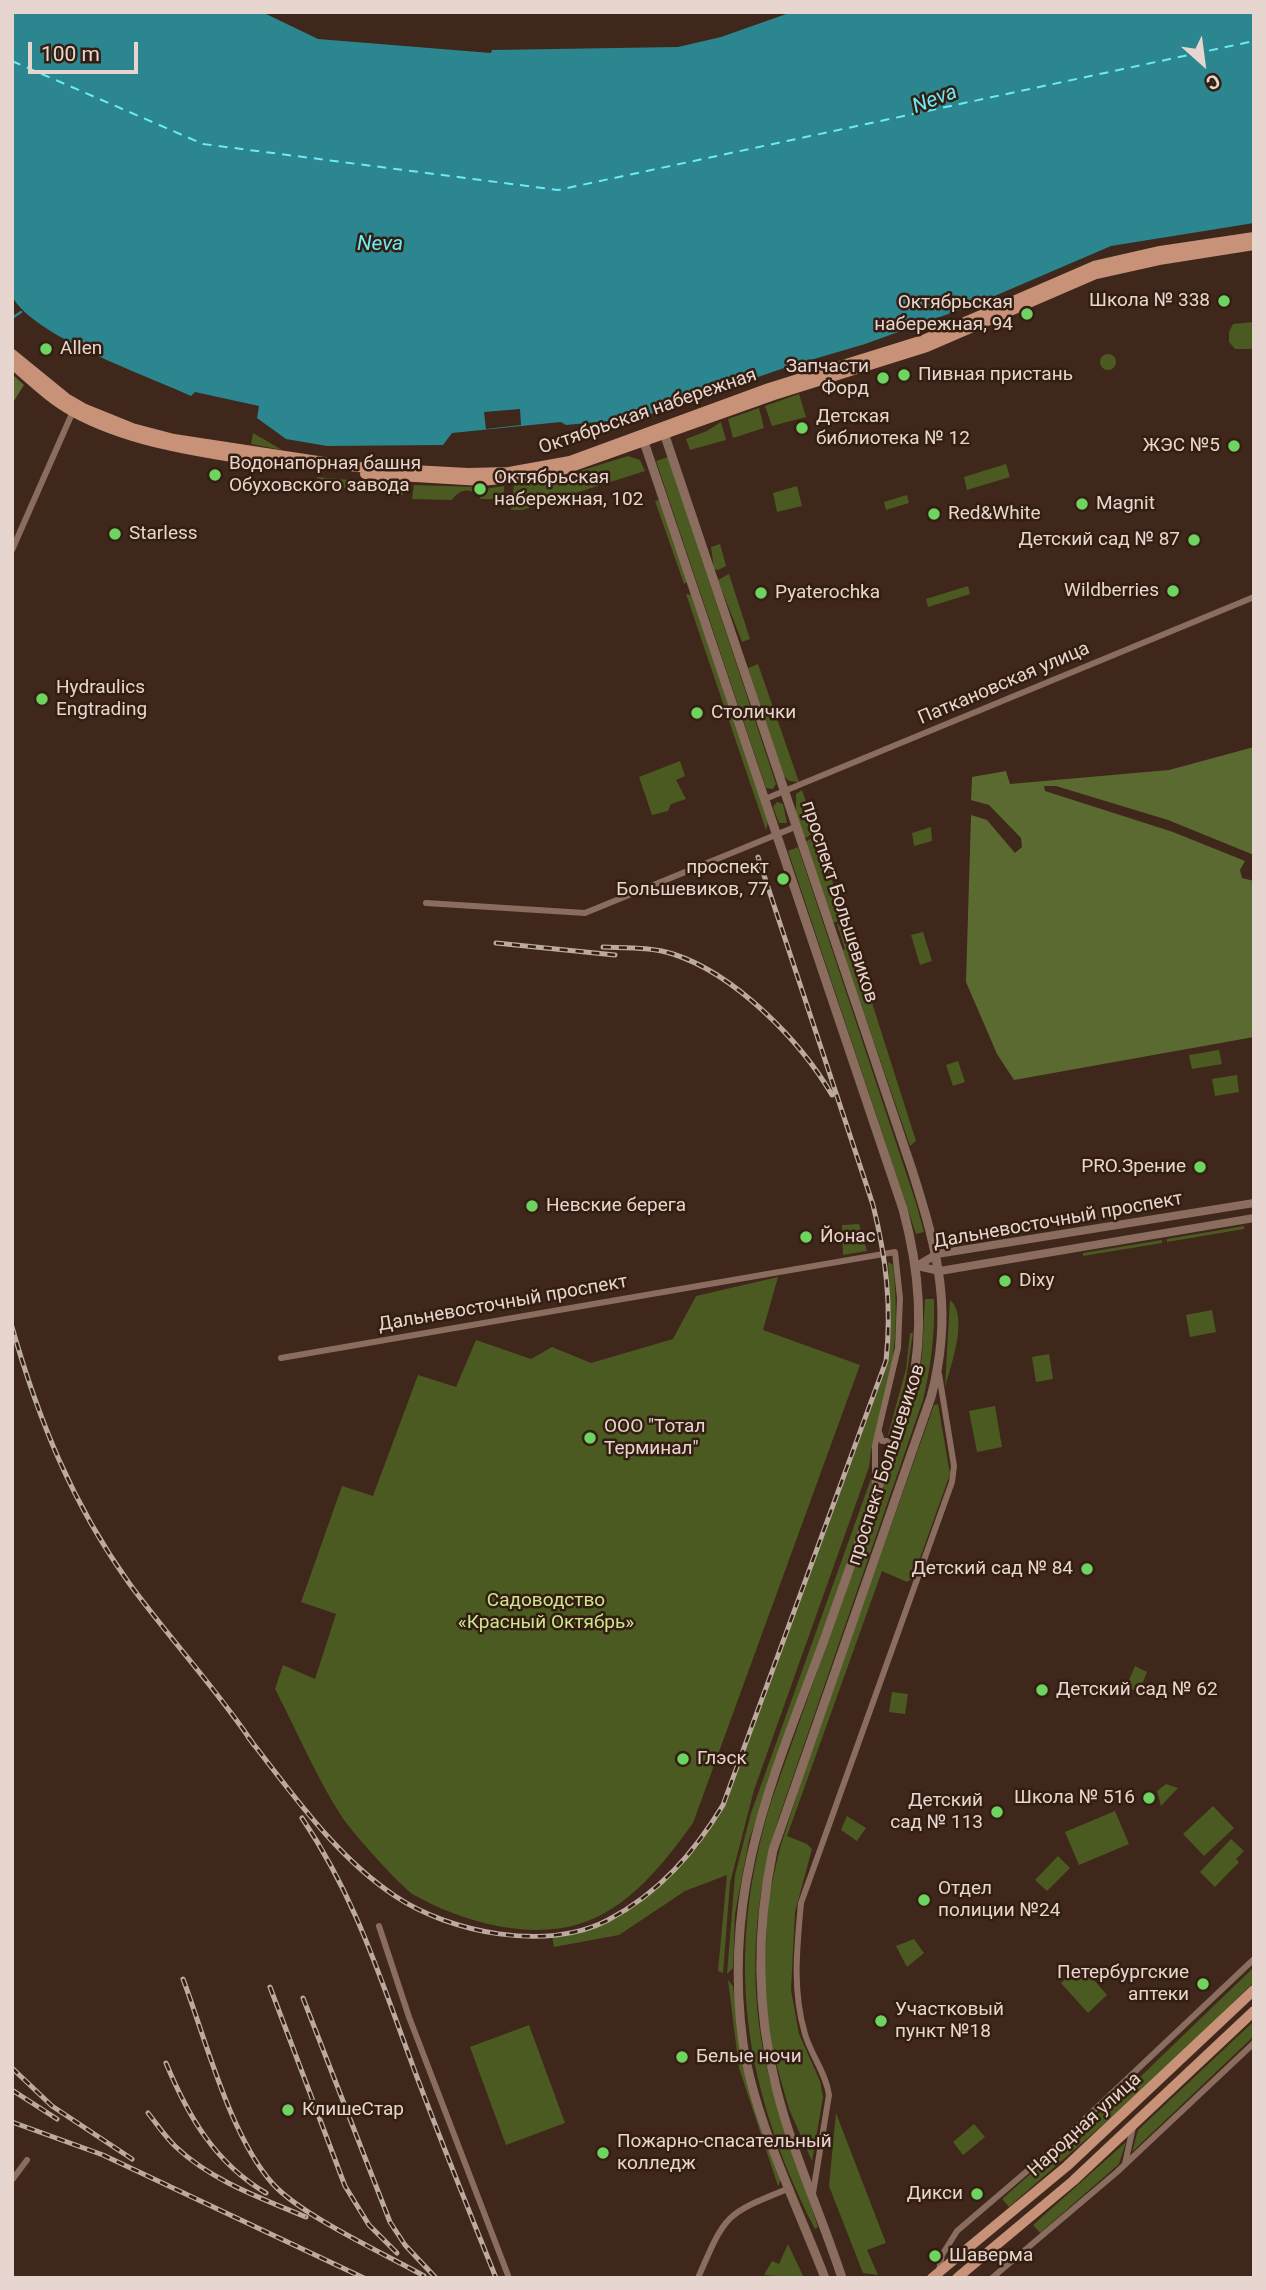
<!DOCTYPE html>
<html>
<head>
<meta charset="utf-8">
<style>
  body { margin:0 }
  #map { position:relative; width:1266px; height:2290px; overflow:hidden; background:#3f271b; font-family:Roboto,sans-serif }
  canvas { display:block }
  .frame { position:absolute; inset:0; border:14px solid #e7d6cf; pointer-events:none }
  .north { position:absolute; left:1168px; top:28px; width:70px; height:70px; -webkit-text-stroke:5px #341d11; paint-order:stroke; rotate:152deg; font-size:19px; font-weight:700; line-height:28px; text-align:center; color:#e7d6cf }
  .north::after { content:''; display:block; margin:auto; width:24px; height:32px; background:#e7d6cf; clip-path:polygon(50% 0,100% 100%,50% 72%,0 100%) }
  .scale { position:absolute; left:28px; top:42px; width:110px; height:32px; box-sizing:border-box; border:4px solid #e7d6cf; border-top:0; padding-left:9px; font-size:21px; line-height:24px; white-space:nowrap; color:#e7d6cf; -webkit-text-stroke:5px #341d11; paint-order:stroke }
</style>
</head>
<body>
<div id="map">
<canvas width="1266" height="2290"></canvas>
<div class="frame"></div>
<div class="north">С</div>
<div class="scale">100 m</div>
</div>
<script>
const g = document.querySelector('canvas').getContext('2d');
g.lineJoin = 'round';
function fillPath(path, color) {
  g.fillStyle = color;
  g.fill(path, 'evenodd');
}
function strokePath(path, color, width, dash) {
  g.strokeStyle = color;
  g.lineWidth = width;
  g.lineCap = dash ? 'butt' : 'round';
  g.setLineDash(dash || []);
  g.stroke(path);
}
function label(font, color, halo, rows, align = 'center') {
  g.font = font + ' Roboto,sans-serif';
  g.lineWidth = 5;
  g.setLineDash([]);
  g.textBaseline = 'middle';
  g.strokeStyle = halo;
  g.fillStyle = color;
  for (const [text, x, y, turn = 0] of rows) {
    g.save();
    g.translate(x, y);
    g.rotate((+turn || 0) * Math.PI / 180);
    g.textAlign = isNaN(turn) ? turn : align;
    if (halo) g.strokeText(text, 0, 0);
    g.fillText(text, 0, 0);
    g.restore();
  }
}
fillPath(new Path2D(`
  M1254,322V349H1235L1229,342V332L1233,324Z
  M1100 362a8 8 0 1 1 16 0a8 8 0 1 1-16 0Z
  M799,394L806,417L772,426L765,406Z
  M759,408L764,428L733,438L728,419Z
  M721,422L726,440L690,450L686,439L707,431Z
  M253,433L282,450L251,444Z
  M628,456L640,460L645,471L522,510H511L514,484L557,478Z
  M668,457L776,784L773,789L766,788L656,461Z
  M1006,464L1010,477L967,490L964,477Z
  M317,477L403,485V495L317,485Z
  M414,485L477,487L478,490L504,486V496L498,499H481C472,487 460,488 452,500L412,499Z
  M797,486L802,506L777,512L773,493Z
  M907,495L909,503L886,510L884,502Z
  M659,500L687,582L684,584L655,501Z
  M720,544L726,566L718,570L714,569L711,547Z
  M729,574L750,639L742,642L718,580Z
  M968,586L970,594L928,607L926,599Z
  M686,594L691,595L768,822L766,830Z
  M758,664L799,782L789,781L782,774L748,668Z
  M680,761L685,776L676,780L686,799L671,804L668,811L652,815L639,777Z
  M802,790L816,831L804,839L796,814V794Z
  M777,802L783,804L787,823H779L773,807Z
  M931,827L932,841L914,846L912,833Z
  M817,835L845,919L832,923L805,842Z
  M798,847L916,1203L924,1232L916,1234L788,851Z
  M846,921L916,1141L910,1146L842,950L845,949L837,924Z
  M923,932L932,961L920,965L911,935Z
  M1219,1050L1222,1064L1192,1069L1189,1055Z
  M958,1061L965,1082L953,1086L946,1065Z
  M1237,1075L1239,1092L1215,1096L1212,1079Z
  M859,1224L867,1251L843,1255L842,1225Z
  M1244,1226V1229L1167,1242V1239Z
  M1162,1240V1243L1083,1256V1253Z
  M888,1262L893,1265C897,1300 897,1335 891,1370C885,1403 872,1433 869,1467L754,1790L730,1883L723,1973L718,1971L727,1875L685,1891L619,1935L554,1947L552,1936L608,1921L658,1887L699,1846L724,1805L887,1362L891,1315Z
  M778,1277L763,1330L860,1365L693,1823C664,1863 629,1909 579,1924C526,1940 461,1921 414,1895C401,1887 351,1831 342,1817C316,1777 297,1731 275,1689L283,1665L315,1679L336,1614L301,1602L342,1486L373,1496L418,1375L456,1387L476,1340L531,1359L552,1347L591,1363L673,1339L696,1296Z
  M925,1299H934C935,1334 931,1367 923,1400L778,1820C750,1910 747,2004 774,2095C787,2140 804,2183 818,2227L815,2229C742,2086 724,1956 771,1802L914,1398L922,1356Z
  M950,1300C969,1316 951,1365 945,1387Z
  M1212,1310L1216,1332L1190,1337L1186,1315Z
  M910,1333H913L904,1391L890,1436L888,1435L906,1369Z
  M1049,1354L1053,1379L1036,1382L1032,1357Z
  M938,1404L950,1474L913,1578L907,1582L882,1571L787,1836L807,1844L812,1849L795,1912L791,1990L799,2034L820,2081L823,2097L812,2161L789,2109L772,2049L764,1987L768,1900L780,1848L813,1745L934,1405Z
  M995,1406L1002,1447L977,1452L969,1411Z
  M872,1476L873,1490L749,1840L735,1914L733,1968L727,1974L735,1875L751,1813Z
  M1135,1666L1147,1672L1139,1692L1126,1687Z
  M892,1692L908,1694L905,1714L889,1712Z
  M1166,1784L1178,1788L1161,1806L1157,1791Z
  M1213,1806L1234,1828L1204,1856L1183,1834Z
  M1115,1811L1129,1844L1079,1865L1065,1832Z
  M847,1816L866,1828L857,1841L841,1830Z
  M1231,1839L1244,1851L1236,1859L1239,1862L1215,1887L1200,1872Z
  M1058,1856L1070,1868L1047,1891L1035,1880Z
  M914,1939L924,1953L907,1967L896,1946Z
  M1081,1965L1107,1995L1088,2013L1061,1983Z
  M1254,1967V1982L1249,1987L1147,2086L1009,2207L1002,2199L1139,2078Z
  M728,1980L733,1986L742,2056L781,2180L778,2186L739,2068Z
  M1254,2021V2036L1132,2152L1138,2130Z
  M529,2025L565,2123L506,2145L470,2047Z
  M836,2113L886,2243L867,2250L878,2275L863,2273L829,2186Z
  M974,2124L985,2137L963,2155L953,2142Z
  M1126,2142L1119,2164L1040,2233L1033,2225Z
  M788,2244L804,2278L764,2275L772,2261L779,2264Z`), '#4b5a20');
fillPath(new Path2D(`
  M12,374L24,385L12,404Z
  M1254,747V855L1168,820L1056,786H1044L1045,791L1173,832L1245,861L1240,870L1242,878L1254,881V1037L1014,1080L997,1054L966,982L971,815L987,820L1015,853L1022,847L1021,838L989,805L971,800L972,777L1006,771L1010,784L1169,770Z`), '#5a6a30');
fillPath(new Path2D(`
  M12,12H262L318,39L491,53L492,50L678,47L721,37L792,12H1254V223L1111,246L976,304L865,344L787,367L639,418L566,425L561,422L452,433L443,445L327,446L286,439L257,418L259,406L195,392L191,396C148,376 32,336 12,296Z`), '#2b868f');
fillPath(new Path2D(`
  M520,409L521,425L486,429L484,412Z`), '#3f271b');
strokePath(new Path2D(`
  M12,318L21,312`), '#2b868f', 2.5);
strokePath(new Path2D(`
  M12,61L203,144L558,190L1254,41`), '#6bebf8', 2, [9, 7]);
strokePath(new Path2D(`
  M12,550L74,409
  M765,799L1254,597
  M426,903L585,913L795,827
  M281,1358L895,1252L900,1298L898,1348L875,1445V1487
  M879,1432L882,1441H895
  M379,1926L409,2017L509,2278
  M1125,2164L1133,2127
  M12,2180L27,2160
  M813,2193L829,2095C826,2073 811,2055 805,2034C792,1991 797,1947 801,1903L952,1482L954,1466L939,1374
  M939,2270L942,2255L957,2231L1054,2148L1254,1959
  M698,2278C726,2213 725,2214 790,2188
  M992,2278L1117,2172L1254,2043`), '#8a6d5f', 6);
strokePath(new Path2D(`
  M917,1266L937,1254L1254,1203
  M917,1266L940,1271L1254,1218`), '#8a6d5f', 8);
strokePath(new Path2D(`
  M662,427L912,1170C938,1252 954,1312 931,1397L773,1850C756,1930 756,2007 776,2087C792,2152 821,2214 842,2278
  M642,436L903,1209C920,1272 924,1329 911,1393C882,1476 853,1560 823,1643C771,1783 722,1889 743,2043C754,2119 797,2205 825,2278`), '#8a6d5f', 9);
strokePath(new Path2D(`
  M12,354L66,398L85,409L132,428L174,439L357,467L468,473L509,472L570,461L769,388L923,340L1094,266L1160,251L1254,237
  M12,364C31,380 50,399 72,411C132,444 203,452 269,463
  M365,474L482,481L554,473L774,395L927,347L1096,274L1159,260L1254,245
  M932,2278L1067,2166L1254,1990
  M957,2278L1073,2181L1254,2011`), '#c89279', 10);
const rail = new Path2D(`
  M496,943L615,955
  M603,947C626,948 651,947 673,954C735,974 800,1040 832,1095
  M12,1327C39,1421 72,1503 129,1583C169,1638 216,1688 254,1745
  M248,1737C292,1793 335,1856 395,1896C450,1933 547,1952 608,1920C659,1893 694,1853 723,1805L886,1361C892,1306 886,1257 873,1205L758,857
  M302,1818C357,1900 380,1978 414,2069C440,2139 468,2208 496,2278
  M183,1979C206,2040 230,2136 273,2184C302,2216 385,2254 424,2276
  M270,1987L345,2186L369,2225L397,2253
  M303,1998L390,2222L405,2245L436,2278
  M166,2063C188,2116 215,2163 266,2193
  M12,2068L52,2106L132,2159
  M12,2090L57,2119
  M148,2113C157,2124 165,2137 176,2147C212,2181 261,2198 306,2217
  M12,2122L103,2155L364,2278`);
strokePath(rail, '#bcaaa1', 5);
strokePath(rail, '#341d11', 2.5, [8]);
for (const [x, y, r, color] of [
  [1224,301,7,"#6dd361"],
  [1027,314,7,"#6dd361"],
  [46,349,7,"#6dd361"],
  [904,375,7,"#6dd361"],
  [883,378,7,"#6dd361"],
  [802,428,7,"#6dd361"],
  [1234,446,7,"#6dd361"],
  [215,475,7,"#6dd361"],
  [480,489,7,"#6dd361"],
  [1082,504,7,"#6dd361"],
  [934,514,7,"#6dd361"],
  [115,534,7,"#6dd361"],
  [1194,540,7,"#6dd361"],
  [1173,591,7,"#6dd361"],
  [761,593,7,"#6dd361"],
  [42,699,7,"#6dd361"],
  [697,713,7,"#6dd361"],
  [783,879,7,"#6dd361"],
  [1200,1167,7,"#6dd361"],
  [532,1206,7,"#6dd361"],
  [806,1237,7,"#6dd361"],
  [1005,1281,7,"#6dd361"],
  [590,1438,7,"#6dd361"],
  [1087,1569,7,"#6dd361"],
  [1042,1690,7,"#6dd361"],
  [683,1759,7,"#6dd361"],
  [1149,1798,7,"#6dd361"],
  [997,1812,7,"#6dd361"],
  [924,1900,7,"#6dd361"],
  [1203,1984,7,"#6dd361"],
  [881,2021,7,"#6dd361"],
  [682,2057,7,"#6dd361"],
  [288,2110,7,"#6dd361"],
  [603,2153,7,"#6dd361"],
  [977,2194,7,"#6dd361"],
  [935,2256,7,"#6dd361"]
]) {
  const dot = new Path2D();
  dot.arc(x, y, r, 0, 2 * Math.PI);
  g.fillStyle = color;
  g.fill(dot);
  strokePath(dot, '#341d11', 2.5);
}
label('19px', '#e7d6cf', '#341d11', [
  ["Школа № 338",1210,301,"right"],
  ["Октябрьская",1013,303,"right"],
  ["набережная, 94",1013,325,"right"],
  ["Allen",60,349],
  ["Запчасти",869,367,"right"],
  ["Форд",869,389,"right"],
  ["Пивная пристань",918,375],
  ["Детская",816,417],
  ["библиотека № 12",816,439],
  ["ЖЭС №5",1220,446,"right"],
  ["Водонапорная башня",229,464],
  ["Обуховского завода",229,486],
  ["Октябрьская",494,478],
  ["набережная, 102",494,500],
  ["Magnit",1096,504],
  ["Red&White",948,514],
  ["Starless",129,534],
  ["Детский сад № 87",1180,540,"right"],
  ["Wildberries",1159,591,"right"],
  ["Pyaterochka",775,593],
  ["Hydraulics",56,688],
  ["Engtrading",56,710],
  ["Столички",711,713],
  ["проспект",769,868,"right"],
  ["Большевиков, 77",769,890,"right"],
  ["PRO.Зрение",1186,1167,"right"],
  ["Невские берега",546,1206],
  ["Йонас",820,1237],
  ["Dixy",1019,1281],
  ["ООО \"Тотал",604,1427],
  ["Терминал\"",604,1449],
  ["Детский сад № 84",1073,1569,"right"],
  ["Детский сад № 62",1056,1690],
  ["Глэск",697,1759],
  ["Школа № 516",1135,1798,"right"],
  ["Детский",983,1801,"right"],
  ["сад № 113",983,1823,"right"],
  ["Отдел",938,1889],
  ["полиции №24",938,1911],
  ["Петербургские",1189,1973,"right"],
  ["аптеки",1189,1995,"right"],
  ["Участковый",895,2010],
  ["пункт №18",895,2032],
  ["Белые ночи",696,2057],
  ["КлишеСтар",302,2110],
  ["Пожарно-спасательный",617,2142],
  ["колледж",617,2164],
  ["Дикси",963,2194,"right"],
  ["Шаверма",949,2256]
], 'left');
label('19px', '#e7d6cf', '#341d11', [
  ["Октябрьская набережная",648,412,-19],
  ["Паткановская улица",1004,684,-23],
  ["проспект Большевиков",839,902,72],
  ["Дальневосточный проспект",1058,1221,-10],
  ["Дальневосточный проспект",503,1304,-10],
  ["проспект Большевиков",887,1465,-72],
  ["Народная улица",1085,2125,-42]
]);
label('19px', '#cde690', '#341d11', [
  ["Садоводство",546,1601],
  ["«Красный Октябрь»",546,1623]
]);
label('italic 21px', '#6bebf8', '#341d11', [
  ["Neva",935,100,-21],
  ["Neva",380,245]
]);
</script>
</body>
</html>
